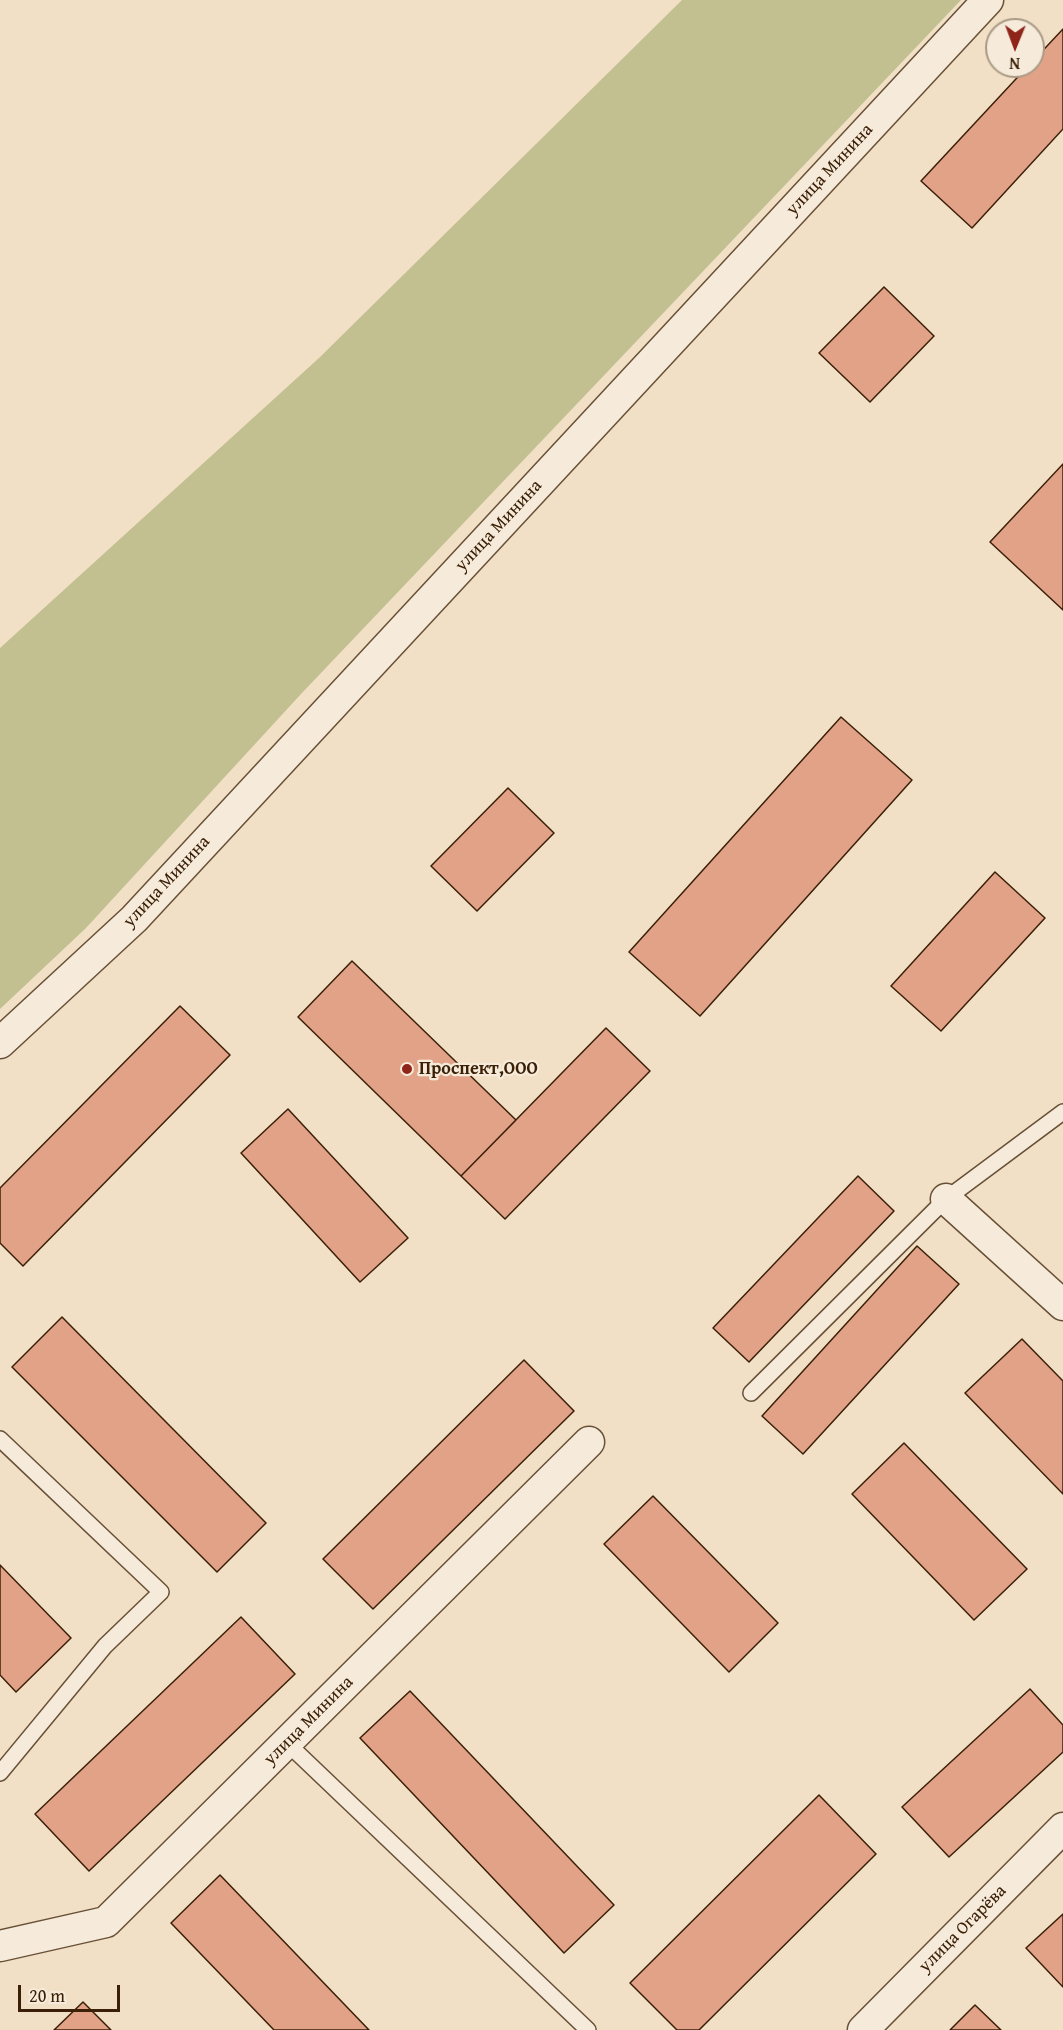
<!DOCTYPE html>
<html>
<head>
<meta charset="utf-8">
<style>
  body { margin:0 }
  #map { position:relative; width:1063px; height:2030px; overflow:hidden; background:#f1e0c6; font-family:"Gentium Book Plus",serif }
  canvas { display:block }
  .north { position:absolute; left:985px; top:18px; width:60px; height:60px; box-sizing:border-box; background:#f6ebda; border:2px solid #ab9a86; border-radius:50%; rotate:181deg; font-size:16px; font-weight:700; line-height:24px; text-align:center; color:#3b2007 }
  .north::after { content:''; display:block; margin:auto; width:21px; height:27px; background:#8f2418; clip-path:polygon(50% 0,100% 100%,50% 72%,0 100%) }
  .scale { position:absolute; left:18px; top:1985px; width:102px; height:27px; box-sizing:border-box; border:3px solid #3b2007; border-top:0; padding-left:8px; font-size:18px; line-height:21px; white-space:nowrap; color:#3b2007; -webkit-text-stroke:4px #f6ebda; paint-order:stroke }
</style>
</head>
<body>
<div id="map">
<canvas width="1063" height="2030"></canvas>
<div class="north">N</div>
<div class="scale">20 m</div>
</div>
<script>
const g = document.querySelector('canvas').getContext('2d');
g.lineJoin = 'round';
function fillPath(path, color) {
  g.fillStyle = color;
  g.fill(path, 'evenodd');
}
function strokePath(path, color, width, dash) {
  g.strokeStyle = color;
  g.lineWidth = width;
  g.lineCap = dash ? 'butt' : 'round';
  g.setLineDash(dash || []);
  g.stroke(path);
}
function label(font, color, halo, rows, align = 'center') {
  g.font = font + ' "Gentium Book Plus",serif';
  g.lineWidth = 4.5;
  g.setLineDash([]);
  g.textBaseline = 'middle';
  g.strokeStyle = halo;
  g.fillStyle = color;
  for (const [text, x, y, turn = 0] of rows) {
    g.save();
    g.translate(x, y);
    g.rotate((+turn || 0) * Math.PI / 180);
    g.textAlign = isNaN(turn) ? turn : align;
    if (halo) g.strokeText(text, 0, 0);
    g.fillText(text, 0, 0);
    g.restore();
  }
}
fillPath(new Path2D(`
  M682,0H961L301,694L86,928L0,1009V648L319,358Z`), '#c2c090');
const building = new Path2D(`
  M1063,29V129L972,228L921,181L1028,66H1033V61Z
  M884,287L934,336L870,402L819,353Z
  M1063,464V610L990,542Z
  M841,717L912,780L700,1016L629,952Z
  M508,788L554,833L477,911L431,866Z
  M995,872L1045,918L941,1031L891,986Z
  M352,961L516,1120L461,1176L298,1017Z
  M180,1006L230,1055L23,1266L0,1243V1188Z
  M606,1028L650,1071L505,1219L461,1176Z
  M288,1109L408,1238L360,1282L241,1153Z
  M858,1176L894,1211L749,1362L713,1328Z
  M917,1246L959,1284L803,1454L762,1416Z
  M62,1317L266,1523L217,1572L12,1367Z
  M1022,1339L1063,1381V1494L965,1393Z
  M524,1360L574,1411L373,1609L323,1559Z
  M904,1443L1027,1569L974,1620L852,1494Z
  M653,1496L778,1623L729,1672L604,1544Z
  M0,1565L71,1638L16,1692L0,1675Z
  M241,1617L295,1674L89,1871L35,1814Z
  M1030,1689L1063,1725V1752L949,1857L902,1807Z
  M410,1691L614,1905L564,1953L360,1738Z
  M819,1795L876,1854L699,2030H677L630,1983Z
  M220,1875L369,2030H274L171,1923Z
  M1063,1914V1987L1026,1948Z
  M83,2002L111,2030H54Z
  M975,2005L1001,2030H950Z`);
fillPath(building, '#e1a288');
strokePath(building, '#3b2007', 1.5);
const service = new Path2D(`
  M751,1393L946,1199L1063,1112
  M0,1439L161,1592L105,1646L0,1773
  M287,1743L588,2030`);
const minor = new Path2D(`
  M0,1043L134,919L988,0
  M946,1199L1063,1305
  M0,1946L106,1922L589,1442
  M863,2030L1063,1828`);
strokePath(service, '#685037', 18);
strokePath(minor, '#685037', 33);
strokePath(service, '#f6ebda', 15);
strokePath(minor, '#f6ebda', 30);
for (const [x, y, r, color] of [
  [407,1069,6,"#8f2418"]
]) {
  const dot = new Path2D();
  dot.arc(x, y, r, 0, 2 * Math.PI);
  g.fillStyle = color;
  g.fill(dot);
  strokePath(dot, '#f6ebda', 2);
}
label('18px', '#3b2007', '#f6ebda', [
  ["улица Минина",830,170,-47],
  ["улица Минина",499,526,-47],
  ["улица Минина",167,882,-47],
  ["улица Минина",309,1721,-45],
  ["улица Огарёва",963,1929,-45]
]);
label('bold 18px', '#3b2007', '#f6ebda', [
  ["Проспект,ООО",419,1069]
], 'left');
</script>
</body>
</html>
